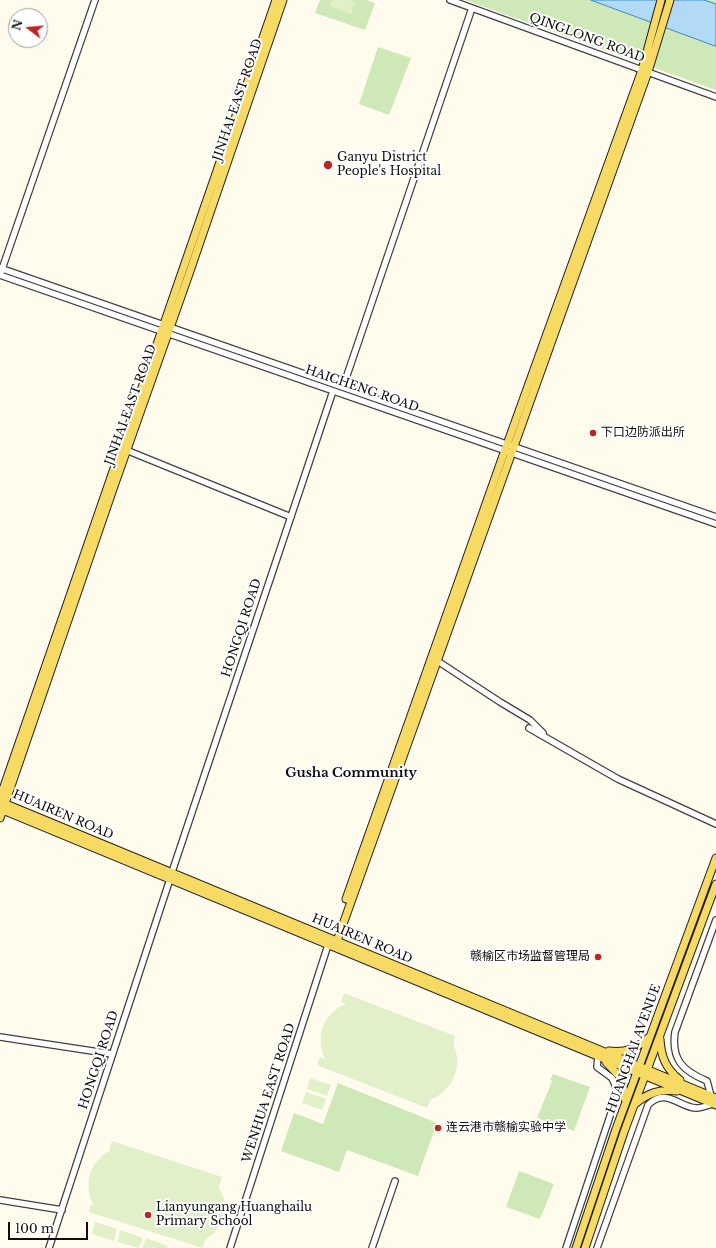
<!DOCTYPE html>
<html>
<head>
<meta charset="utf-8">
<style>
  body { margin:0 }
  #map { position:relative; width:716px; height:1248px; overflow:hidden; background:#fffced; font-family:"Libre Baskerville",serif }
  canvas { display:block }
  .north { position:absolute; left:8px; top:8px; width:40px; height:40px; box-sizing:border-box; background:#fff; border:1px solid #9e9e9e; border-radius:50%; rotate:286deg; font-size:11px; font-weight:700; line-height:16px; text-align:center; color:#0d0d0d }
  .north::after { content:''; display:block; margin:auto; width:14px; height:18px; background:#bc2626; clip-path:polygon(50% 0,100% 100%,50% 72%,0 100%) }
  .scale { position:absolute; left:8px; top:1222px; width:80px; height:18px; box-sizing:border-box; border:2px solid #0d0d0d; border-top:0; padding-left:5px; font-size:12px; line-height:14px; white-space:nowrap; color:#0d0d0d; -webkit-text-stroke:3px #fff; paint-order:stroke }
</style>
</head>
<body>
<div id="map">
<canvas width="716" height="1248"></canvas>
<div class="north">N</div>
<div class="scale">100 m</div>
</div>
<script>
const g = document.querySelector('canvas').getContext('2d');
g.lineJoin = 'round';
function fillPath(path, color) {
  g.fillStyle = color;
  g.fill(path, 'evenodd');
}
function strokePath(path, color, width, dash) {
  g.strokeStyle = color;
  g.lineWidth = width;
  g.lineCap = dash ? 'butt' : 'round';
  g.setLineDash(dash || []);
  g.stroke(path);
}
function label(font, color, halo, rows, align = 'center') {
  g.font = font + ' "Libre Baskerville","Noto Sans SC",serif';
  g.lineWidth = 4;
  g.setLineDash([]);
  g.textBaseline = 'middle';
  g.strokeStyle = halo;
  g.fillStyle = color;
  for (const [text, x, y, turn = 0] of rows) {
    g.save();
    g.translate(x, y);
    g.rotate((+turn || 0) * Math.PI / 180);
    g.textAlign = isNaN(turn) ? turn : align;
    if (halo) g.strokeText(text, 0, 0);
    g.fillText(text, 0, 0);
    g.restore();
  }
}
fillPath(new Path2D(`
  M320,0H366L375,3L365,30L315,13Z
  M465,0H716V90Z
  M378,47L411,58L389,115L359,104Z
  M553,1074L590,1087L574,1131L537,1118L552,1081L550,1080Z
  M338,1083L437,1123L418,1176L347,1150L339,1172L281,1151L294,1113L323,1124Z
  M519,1171L554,1184L540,1219L506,1207Z`), '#cee9b7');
fillPath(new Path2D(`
  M332,0H349L355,2L351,14L330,6Z
  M344,993L455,1036C452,1044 456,1049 457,1057C459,1077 447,1093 430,1100L427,1108L317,1065L320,1057L325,1059C315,1036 323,1013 346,1004L341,1002Z
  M310,1078L331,1085L327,1096L307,1089Z
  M306,1092L326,1099L322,1110L302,1103Z
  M112,1141L222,1177L219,1187L225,1202L223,1218L215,1232L205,1240L203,1248L89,1212L91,1204H93C83,1183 90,1161 111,1150L109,1149Z
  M95,1222L117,1229L114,1241L92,1234Z
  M120,1230L143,1238L139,1248L117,1242Z
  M146,1238L168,1246L167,1248H142Z`), '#e1f0c9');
const water = new Path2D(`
  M591,0H704L716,4V46Z`);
fillPath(water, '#b2d9f5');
strokePath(water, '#3a8bcc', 1);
const minor = new Path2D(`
  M450,0L716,97
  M0,268L716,517
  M1,272L95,0
  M0,275L716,524
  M343,387L472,8
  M126,450L291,517
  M436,660L500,702L530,720L543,733
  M529,728L618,779L716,824
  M172,872L333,391
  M0,1037L112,1054
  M711,1096L707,1081C683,1071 671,1060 675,1032L716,920
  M0,1200L62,1210
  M49,1248L170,879
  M230,1248L328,945
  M372,1248L395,1181
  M566,1248L618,1092L612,1078L597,1067L598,1056
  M597,1248L648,1105C666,1086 681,1109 697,1108C702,1108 708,1105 713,1104`);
const major = new Path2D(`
  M0,798C91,532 186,267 276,0
  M1,802L716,1098
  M0,809L716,1105
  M0,818L113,489L189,274L283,0
  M346,899L505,450L642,70L661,0
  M337,941L648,72L670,0
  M660,1039C661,1057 666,1069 680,1080
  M609,1051C626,1053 636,1049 648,1038
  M606,1062L622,1079L625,1099
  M635,1104C648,1093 659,1089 677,1091
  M576,1248L616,1129L716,858
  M585,1248L624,1132L716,884`);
strokePath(minor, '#404040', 8);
strokePath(major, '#1e1e1e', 9);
strokePath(minor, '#fff', 5.5);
strokePath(major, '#f7da64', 7);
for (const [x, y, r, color] of [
  [328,165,5,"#bc2626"],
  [593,433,4,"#bc2626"],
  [598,957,4,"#bc2626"],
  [438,1128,4,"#bc2626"],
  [148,1215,4,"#bc2626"]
]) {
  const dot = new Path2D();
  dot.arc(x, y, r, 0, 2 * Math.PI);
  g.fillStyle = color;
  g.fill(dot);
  strokePath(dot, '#fff', 1.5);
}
label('12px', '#0d0d0d', '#fff', [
  ["QINGLONG ROAD",587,38,20],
  ["JINHAI EAST ROAD",238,100,-71],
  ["HAICHENG ROAD",362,389,19],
  ["JINHAI EAST ROAD",131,405,-70],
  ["HONGQI ROAD",242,628,-72],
  ["HUAIREN ROAD",63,815,23],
  ["HUAIREN ROAD",362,939,23],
  ["HUANGHAI AVENUE",634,1049,-70],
  ["HONGQI ROAD",99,1060,-72],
  ["WENHUA EAST ROAD",269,1093,-72]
]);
label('12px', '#0d0d0d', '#fff', [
  ["Ganyu District",337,158],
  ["People's Hospital",337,172],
  ["下口边防派出所",601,433],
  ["赣榆区市场监督管理局",590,957,"right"],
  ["连云港市赣榆实验中学",446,1128],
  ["Lianyungang Huanghailu",156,1208],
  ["Primary School",156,1222]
], 'left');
label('bold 13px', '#0d0d0d', '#fff', [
  ["Gusha Community",351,773]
]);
</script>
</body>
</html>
